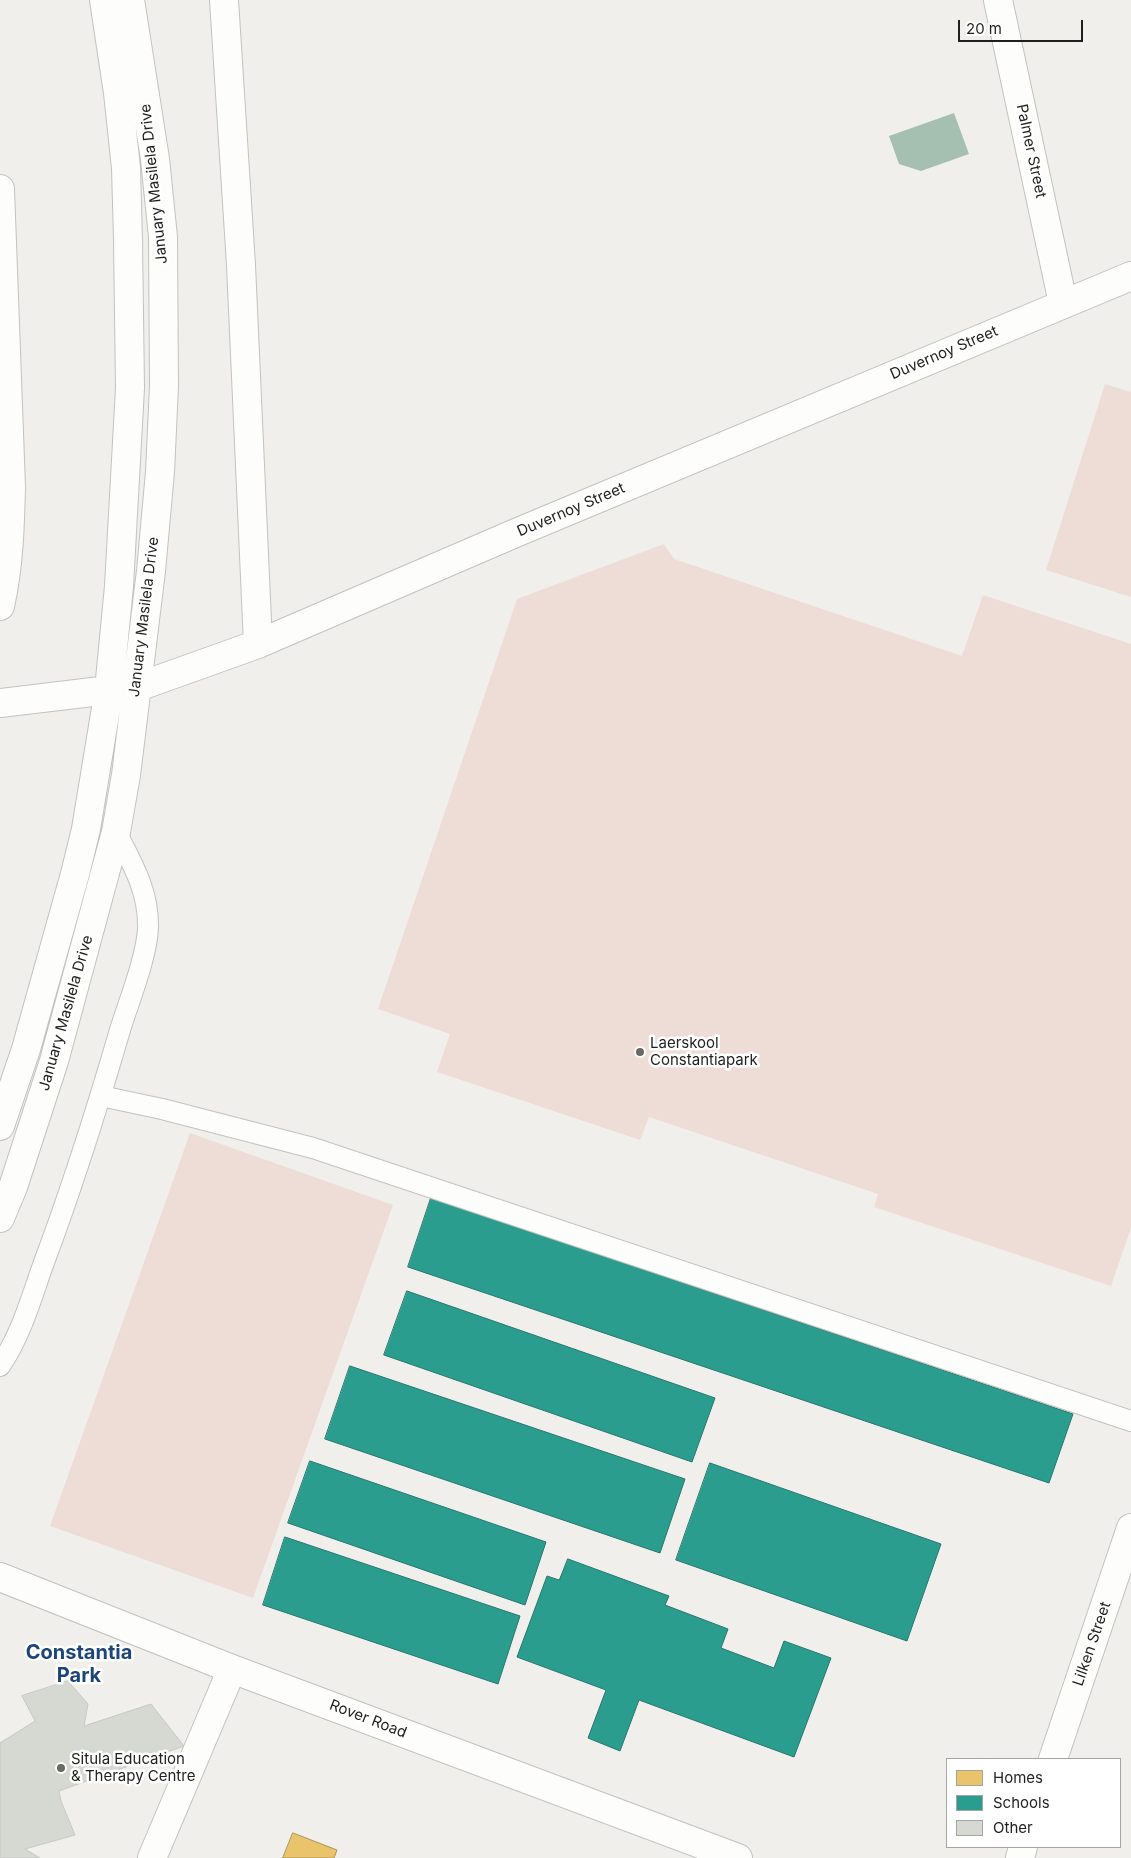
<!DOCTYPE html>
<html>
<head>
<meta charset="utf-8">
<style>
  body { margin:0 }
  #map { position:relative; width:1131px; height:1858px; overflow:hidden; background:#f0efec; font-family:Inter,sans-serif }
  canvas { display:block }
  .legend { position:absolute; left:946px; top:1758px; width:175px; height:90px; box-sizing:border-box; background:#fff; border:1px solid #a5a5a5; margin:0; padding:6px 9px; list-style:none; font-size:15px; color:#1f1f1d }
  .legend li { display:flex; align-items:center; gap:10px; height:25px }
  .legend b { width:25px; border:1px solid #a5a5a5 }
  .scale { position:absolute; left:958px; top:20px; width:125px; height:22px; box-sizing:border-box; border:2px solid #1f1f1d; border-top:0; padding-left:6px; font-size:15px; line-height:18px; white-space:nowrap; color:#1f1f1d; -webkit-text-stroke:4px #fff; paint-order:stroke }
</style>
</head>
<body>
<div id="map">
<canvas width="1131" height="1858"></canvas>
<ul class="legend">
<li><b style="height:14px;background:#e9c46a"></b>Homes</li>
<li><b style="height:14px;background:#2a9d8f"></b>Schools</li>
<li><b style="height:14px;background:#d6d9d1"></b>Other</li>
</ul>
<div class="scale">20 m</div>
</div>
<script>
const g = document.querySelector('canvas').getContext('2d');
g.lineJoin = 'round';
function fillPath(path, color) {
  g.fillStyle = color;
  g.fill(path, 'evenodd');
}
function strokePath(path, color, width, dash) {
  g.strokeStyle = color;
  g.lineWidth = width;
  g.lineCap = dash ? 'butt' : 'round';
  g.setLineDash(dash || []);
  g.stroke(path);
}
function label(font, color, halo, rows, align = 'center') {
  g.font = font + ' Inter,sans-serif';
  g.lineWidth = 5;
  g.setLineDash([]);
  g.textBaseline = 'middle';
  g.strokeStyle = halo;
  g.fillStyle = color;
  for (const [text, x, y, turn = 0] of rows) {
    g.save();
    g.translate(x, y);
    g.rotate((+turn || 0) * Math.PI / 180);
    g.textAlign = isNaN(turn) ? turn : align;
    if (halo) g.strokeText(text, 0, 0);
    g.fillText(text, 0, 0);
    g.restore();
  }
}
fillPath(new Path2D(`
  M1105,384L1131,392V597L1046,570Z
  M664,544L674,559L962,656L983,595L1131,644V1228L1111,1286L874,1207L878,1194L649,1117L640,1140L437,1072L450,1034L378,1009L517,599Z
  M190,1133L393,1205L253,1598L50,1526Z`), '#eeddd7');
fillPath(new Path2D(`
  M954,113L969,154L921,171L899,164L889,136Z`), '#a5c0b1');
const homes = new Path2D(`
  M293,1833L337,1850L334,1858H283Z`);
fillPath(homes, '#e9c46a');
strokePath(homes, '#ac9253', 1);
const schools = new Path2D(`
  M431,1198L1073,1414L1049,1483L408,1267Z
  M407,1291L715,1398L692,1462L384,1355Z
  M350,1366L685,1479L660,1553L325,1439Z
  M310,1461L546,1542L525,1605L288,1523Z
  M710,1463L941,1544L907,1641L676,1560Z
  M285,1537L520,1616L498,1684L263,1605Z
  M568,1559L669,1596L665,1605L728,1629L721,1648L774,1668L784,1641L831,1658L794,1757L639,1700L620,1751L588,1738L606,1690L517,1657L547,1576L559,1580Z`);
fillPath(schools, '#2a9d8f');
strokePath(schools, '#27776d', 1);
const building = new Path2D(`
  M68,1681L88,1704L84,1726L151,1704L184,1746L59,1791L61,1801L75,1835L25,1849L40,1858H0V1743L35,1721L22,1696Z`);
fillPath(building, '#d6d9d1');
strokePath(building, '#c7c7c5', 1);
const lane = new Path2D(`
  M101,1096L162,1109L313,1148L1131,1421
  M0,1366C21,1335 31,1299 43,1265C72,1188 97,1109 120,1030C129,1001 147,956 148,928C149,891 132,863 116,832`);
const street = new Path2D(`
  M224,0L241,265L258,644
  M998,0L1063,303
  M0,189L11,487C10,527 9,566 0,606
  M0,703L109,690L135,688L258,644L518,532L1131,276
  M0,1577L232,1669L738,1858
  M1053,1759L1131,1528
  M152,1858L232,1669
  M1020,1858L1023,1847`);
const secondary = new Path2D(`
  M0,1126L26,1049L75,874L86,829L109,690L119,586L130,388L128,239L126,168L118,93L104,0
  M0,1218L13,1187L54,1061L116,832L126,775L151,571L160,472L164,386L163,237L155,159L130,0`);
strokePath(lane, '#c2c2bf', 22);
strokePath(street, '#c2c2bf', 30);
strokePath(secondary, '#c2c2bf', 30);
strokePath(lane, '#fdfdfc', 20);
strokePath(street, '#fdfdfc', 28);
strokePath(secondary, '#fdfdfc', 28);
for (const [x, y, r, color] of [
  [640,1052,5,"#686865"],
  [61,1768,5,"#686865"]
]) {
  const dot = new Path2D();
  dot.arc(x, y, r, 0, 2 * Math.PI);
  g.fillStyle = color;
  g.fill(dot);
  strokePath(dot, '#fff', 2);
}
label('15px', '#1f1f1d', '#fff', [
  ["Palmer Street",1031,151,78],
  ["January Masilela Drive",154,184,-96],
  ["Duvernoy Street",944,353,-23],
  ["Duvernoy Street",571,510,-23],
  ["January Masilela Drive",144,617,-83],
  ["January Masilela Drive",66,1013,-74],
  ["Lilken Street",1092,1644,-71],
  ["Rover Road",368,1719,21]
]);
label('15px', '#1f1f1d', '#fff', [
  ["Laerskool",650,1043],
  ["Constantiapark",650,1060],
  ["Situla Education",71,1759],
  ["& Therapy Centre",71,1776]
], 'left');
label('bold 20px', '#1c457a', '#fff', [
  ["Constantia",79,1653],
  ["Park",79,1676]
]);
</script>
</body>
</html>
